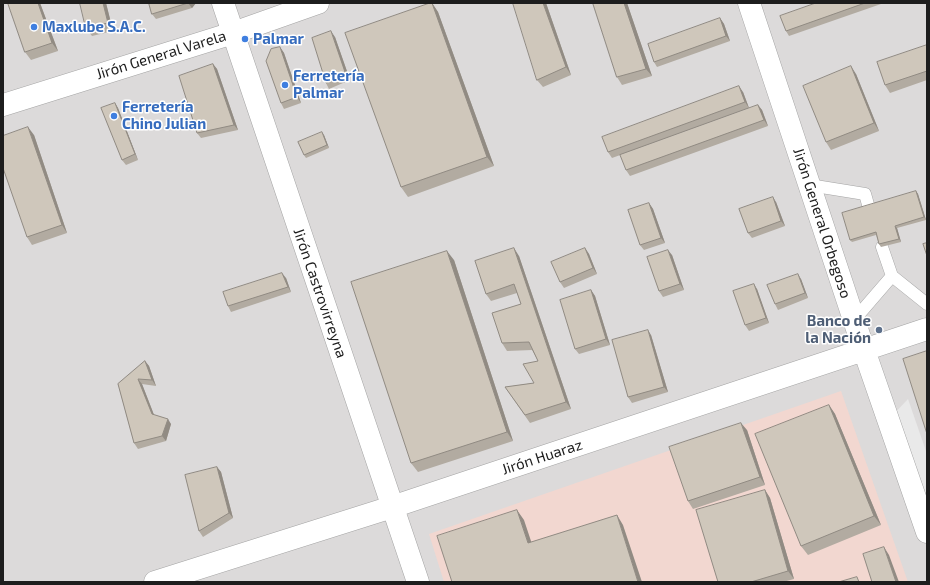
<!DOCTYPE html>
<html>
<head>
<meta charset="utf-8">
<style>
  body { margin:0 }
  #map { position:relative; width:930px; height:585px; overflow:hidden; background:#efede2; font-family:"Exo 2",sans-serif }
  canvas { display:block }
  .frame { position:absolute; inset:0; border:4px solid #1d1d1d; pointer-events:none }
</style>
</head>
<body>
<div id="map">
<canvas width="930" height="585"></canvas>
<div class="frame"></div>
</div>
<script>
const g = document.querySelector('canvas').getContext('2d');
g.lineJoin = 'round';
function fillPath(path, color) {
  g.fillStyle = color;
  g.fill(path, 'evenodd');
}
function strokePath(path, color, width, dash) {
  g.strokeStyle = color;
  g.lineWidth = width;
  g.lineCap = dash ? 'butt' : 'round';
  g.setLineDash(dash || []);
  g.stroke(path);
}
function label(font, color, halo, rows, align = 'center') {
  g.font = font + ' "Exo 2",sans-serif';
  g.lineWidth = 3;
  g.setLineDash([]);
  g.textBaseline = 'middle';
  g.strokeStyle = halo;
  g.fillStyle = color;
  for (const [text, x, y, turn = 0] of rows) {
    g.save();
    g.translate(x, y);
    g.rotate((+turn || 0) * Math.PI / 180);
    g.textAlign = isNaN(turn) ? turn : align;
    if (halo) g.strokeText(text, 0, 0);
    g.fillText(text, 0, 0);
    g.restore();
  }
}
fillPath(new Path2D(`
  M3,3H927V582H3Z`), '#dcdada');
fillPath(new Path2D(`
  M841,391L908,582H444L429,534Z`), '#f2d7d0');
fillPath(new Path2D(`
  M908,399L927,454V532L888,420Z`), '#e9e9e9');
const service = new Path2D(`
  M809,185L865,194L869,208
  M892,276L927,304
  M854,320L892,276L882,247`);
const minor = new Path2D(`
  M223,3L418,582
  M749,3L864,350L927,532
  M3,105L233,33L318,3
  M155,582L392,507L927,329`);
strokePath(service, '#a4a4a4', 13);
strokePath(minor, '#a4a4a4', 23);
strokePath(service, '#fff', 12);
strokePath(minor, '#fff', 22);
fillPath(new Path2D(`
  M8,3H40L58,51L31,60L25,52Z
  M106,3L113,31L92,36L86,28Z
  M149,3H196L192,8L156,19L152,14Z
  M432,3L438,12L494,166L408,197L401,187Z
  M546,3L571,75L543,87L537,80Z
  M593,3H627L652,76L622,85L617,77Z
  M816,3H880L881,4L789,36L786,31Z
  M720,18L724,24L730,41L657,67L654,62Z
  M335,37L350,80L329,89L326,83Z
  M927,45V80L890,93L885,85Z
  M280,47L284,53L301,103L284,109L281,103Z
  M213,64L217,69L238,130L201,138L197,133Z
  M856,74L879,131L831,150L826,142Z
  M743,92L749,108L612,158L608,152Z
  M115,103L118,108L138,160L126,165L122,160Z
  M758,105L762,110L768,126L630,176L626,170Z
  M34,135L67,233L32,245L27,237Z
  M324,135L329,148L306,158L304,155Z
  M916,191L918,194L926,220L897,228L901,242L881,247L879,244L876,235L852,242L850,240Z
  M776,202L785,226L752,238L748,233Z
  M649,203L653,209L665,243L644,250L640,245Z
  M585,248L589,254L597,274L564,288L560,282Z
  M672,255L684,290L663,297L659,291Z
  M519,256L571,409L530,423L505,387L534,383L538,361L532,350L507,351L502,343L521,304L517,293L491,301L486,294Z
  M454,260L513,441L418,472L411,463Z
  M286,278L291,292L231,312L228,306Z
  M801,279L808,298L778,310L775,304Z
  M757,289L769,323L749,331L745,325Z
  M591,290L595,296L610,345L579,354L575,349Z
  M651,335L668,392L632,403L628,397Z
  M145,361L149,366L156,386L142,384L154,415L171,424L166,441L138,449L134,443L118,384Z
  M829,405L835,414L881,525L808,555L801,546Z
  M747,430L765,485L693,509L688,501Z
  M217,467L221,472L233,518L203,537L199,531Z
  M765,490L770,498L794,579L783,582H718Z`), '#b2aba1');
fillPath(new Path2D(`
  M38,3H40L58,51L52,43Z
  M103,3H106L113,31L108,23Z
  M188,3H196L192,8Z
  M432,3L438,12L494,166L487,157Z
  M543,3H546L571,75L566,67Z
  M624,3H627L652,76L646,69Z
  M720,18L724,24L730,41L726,36Z
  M331,31L335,37L350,80L346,75Z
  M280,47L284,53L301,103L297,97Z
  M213,64L217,69L238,130L234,125Z
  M851,66L856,74L879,131L874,123Z
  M739,86L743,92L749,108L745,102Z
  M115,103L118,108L138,160L135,154Z
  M758,105L762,110L768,126L764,120Z
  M28,127L34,135L67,233L62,225Z
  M322,132L324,135L329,148L327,145Z
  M916,191L918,194L926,220L924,217Z
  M773,197L776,202L785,226L781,221Z
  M649,203L653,209L665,243L661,238Z
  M895,226L897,228L901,242L899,239Z
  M514,248L519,256L571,409L566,402Z
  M585,248L589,254L597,274L593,268Z
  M668,250L672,255L684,290L680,284Z
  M447,251L454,260L513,441L507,432Z
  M282,273L286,278L291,292L288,287Z
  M798,274L801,279L808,298L805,293Z
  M754,284L757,289L769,323L766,318Z
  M591,290L595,296L610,345L606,339Z
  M648,330L651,335L668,392L664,387Z
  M145,361L149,366L156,386L152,380Z
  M138,379L142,384L156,420L152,414Z
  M829,405L835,414L881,525L874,516Z
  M168,419L171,424L166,441L162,436Z
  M741,423L747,430L765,485L760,477Z
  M217,467L221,472L233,518L229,513Z
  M765,490L770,498L794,579L788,571Z
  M517,510L524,520L535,553L528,543Z
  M617,515L623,525L642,582H638Z
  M884,547L889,555L899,582H896Z`), '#918b83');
const building = new Path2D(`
  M8,3H38L52,43L25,52Z
  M80,3H103L108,23L86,28Z
  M149,3H188L152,14Z
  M430,3H432L487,157L401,187L345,33Z
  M513,3H543L566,67L537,80Z
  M593,3H624L646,69L617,77Z
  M816,3H865L786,31L780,16Z
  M720,18L726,36L654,62L648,44Z
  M331,31L346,75L326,83L312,38Z
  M927,45V71L885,85L877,62Z
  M280,47L297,97L281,103L266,61L271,49Z
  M213,64L234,125L197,133L179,76Z
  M851,66L874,123L826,142L803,86Z
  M739,86L745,102L608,152L602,137Z
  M115,103L135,154L122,160L101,108Z
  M758,105L764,120L626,170L620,155Z
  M28,127L62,225L27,237L3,168V136Z
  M322,132L327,145L304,155L298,142Z
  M916,191L924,217L895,226L899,239L879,244L876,232L850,240L842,213Z
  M773,197L781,221L748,233L739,209Z
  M649,203L661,238L640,245L628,210Z
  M927,243V256L923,244Z
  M514,248L566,402L525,415L505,387L534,383L523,364L538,361L529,342L502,343L492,313L521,304L514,284L486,294L475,261Z
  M585,248L593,268L560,282L551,262Z
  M668,250L680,284L659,291L647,257Z
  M447,251L507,432L411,463L351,282Z
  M282,273L288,287L228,306L223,292Z
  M798,274L805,293L775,304L767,285Z
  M754,284L766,318L745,325L733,291Z
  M591,290L606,339L575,349L560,300Z
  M648,330L664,387L628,397L612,340Z
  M927,351V434L903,359Z
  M145,361L152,380L138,379L152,414L168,419L162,436L134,443L118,384Z
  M829,405L874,516L801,546L755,434Z
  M741,423L760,477L688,501L669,447Z
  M217,467L229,513L199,531L185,475Z
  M765,490L788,571L751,582H718L696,510Z
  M517,510L528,543L617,515L638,582H452L437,536Z
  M884,547L896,582H872L863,554Z
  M857,577L859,582H839Z`);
fillPath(building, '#cfc7bb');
strokePath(building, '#918b83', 1);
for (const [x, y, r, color] of [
  [34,27,4,"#3f7fe0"],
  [245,39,4,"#3f7fe0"],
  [285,85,4,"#3f7fe0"],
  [114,116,4,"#3f7fe0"],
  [879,330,4,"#5c6f8a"]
]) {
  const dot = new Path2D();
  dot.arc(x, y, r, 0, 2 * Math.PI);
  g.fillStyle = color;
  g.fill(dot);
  strokePath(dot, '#fff', 1.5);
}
label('bold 15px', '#366cbe', '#fff', [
  ["Maxlube S.A.C.",42,27],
  ["Palmar",253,39],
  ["Ferretería",293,76],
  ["Palmar",293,93],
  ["Ferretería",122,107],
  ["Chino Julian",122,124]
], 'left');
label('15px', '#1d1d1d', '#fff', [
  ["Jirón General Varela",161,55,-17],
  ["Jirón General Orbegoso",822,223,72],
  ["Jirón Castrovirreyna",320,293,71],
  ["Jirón Huaraz",542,457,-18]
]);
label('bold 15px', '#4e5e75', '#fff', [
  ["Banco de",871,321],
  ["la Nación",871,338]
], 'right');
</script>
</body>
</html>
